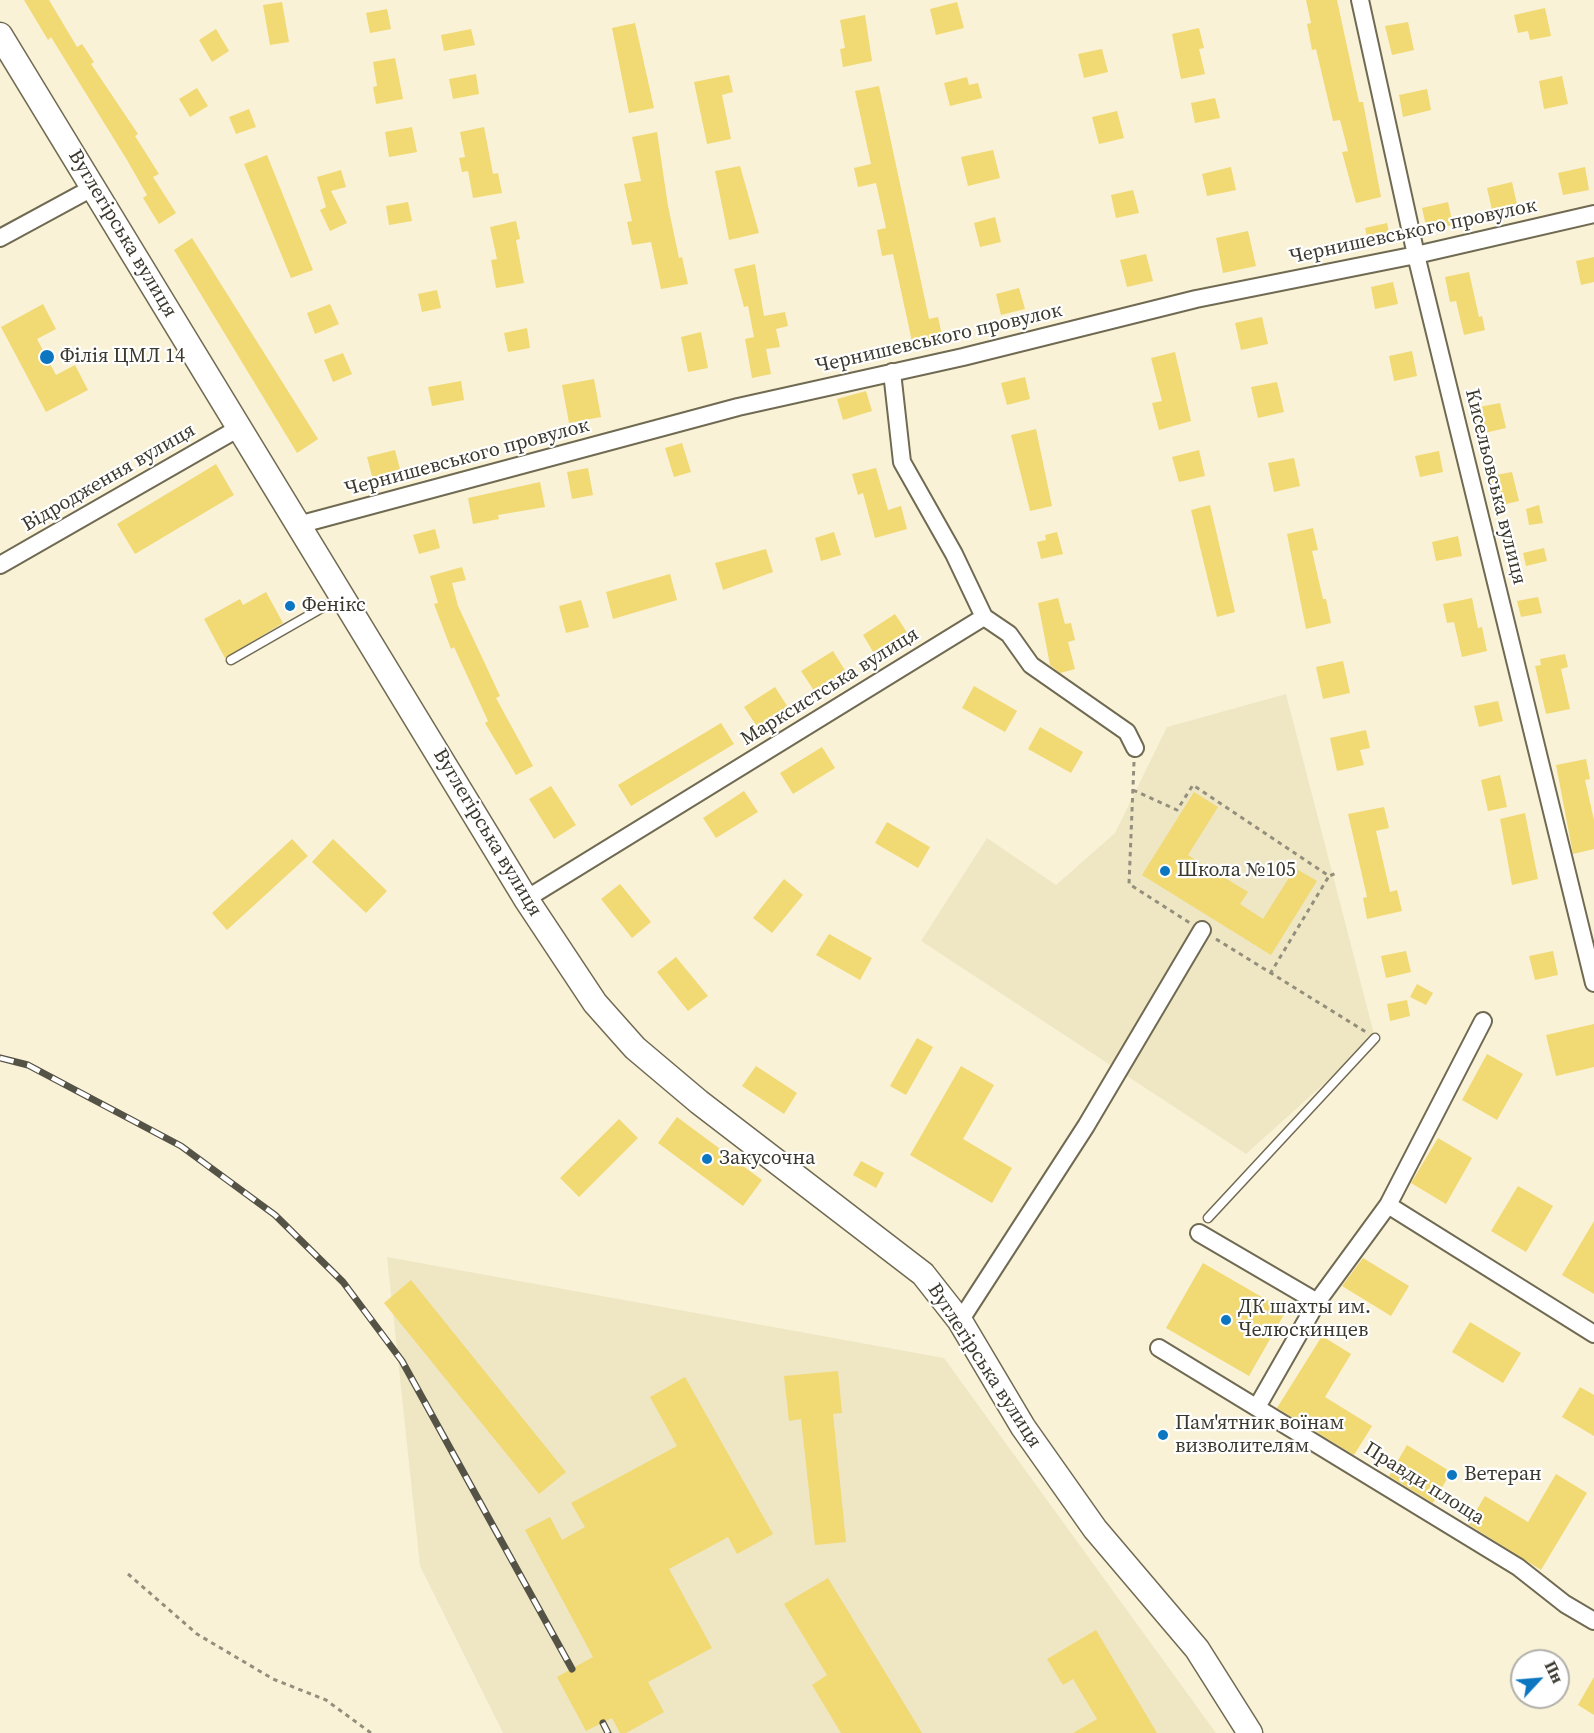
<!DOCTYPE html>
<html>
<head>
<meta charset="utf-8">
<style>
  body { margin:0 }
  #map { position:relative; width:1594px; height:1733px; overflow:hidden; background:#f9f2d7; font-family:"Source Serif 4",serif }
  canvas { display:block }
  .north { position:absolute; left:1510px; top:1649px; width:60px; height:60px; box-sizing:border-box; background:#fff; border:2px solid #b1b0ab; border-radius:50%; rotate:64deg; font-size:16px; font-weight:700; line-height:24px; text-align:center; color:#3b392e }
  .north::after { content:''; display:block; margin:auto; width:21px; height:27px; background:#0c76c1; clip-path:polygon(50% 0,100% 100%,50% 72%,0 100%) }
</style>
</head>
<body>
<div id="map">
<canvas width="1594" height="1733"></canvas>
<div class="north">Пн</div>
</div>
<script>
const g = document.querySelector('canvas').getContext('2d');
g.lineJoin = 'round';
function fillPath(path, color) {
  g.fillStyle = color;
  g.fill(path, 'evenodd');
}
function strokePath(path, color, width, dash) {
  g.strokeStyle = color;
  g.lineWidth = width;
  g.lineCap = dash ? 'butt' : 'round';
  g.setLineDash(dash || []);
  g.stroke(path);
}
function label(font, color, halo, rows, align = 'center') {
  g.font = font + ' "Source Serif 4",serif';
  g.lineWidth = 4.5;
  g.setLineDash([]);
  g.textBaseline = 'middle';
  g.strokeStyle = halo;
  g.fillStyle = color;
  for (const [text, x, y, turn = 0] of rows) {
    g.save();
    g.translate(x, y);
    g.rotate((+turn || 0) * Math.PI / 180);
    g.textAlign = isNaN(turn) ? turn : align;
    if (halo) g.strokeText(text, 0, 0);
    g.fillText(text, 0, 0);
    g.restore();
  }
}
fillPath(new Path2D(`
  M1286,694L1375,1038L1246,1154L921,941L987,838L1056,885L1115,833L1167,727Z
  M387,1257L944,1358L1216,1733H503L420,1566Z`), '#efe7c4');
fillPath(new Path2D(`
  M24,0H49L77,47L82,44L94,62L91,64L138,134L135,136L159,174L153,177L176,213L159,224L143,198L147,195L127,160L51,37L48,40Z
  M1306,0H1337L1359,102H1363L1381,197L1356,203L1342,152L1348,151L1340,120L1333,121L1316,49L1312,50L1307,24L1311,23Z
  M282,2L289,42L270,45L263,5Z
  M957,2L964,28L936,35L930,9Z
  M1545,8L1551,36L1530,40L1528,31L1518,33L1514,15Z
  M387,9L391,29L370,33L366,13Z
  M865,15L872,61L843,67L840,49L845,48L840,20Z
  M1408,22L1414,50L1392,55L1385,26Z
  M635,23L654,108L629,113L612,28Z
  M1199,28L1204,48L1199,49L1205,74L1181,79L1172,34Z
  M216,29L229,51L212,62L199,40Z
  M471,29L475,45L444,51L441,35Z
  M1102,49L1108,72L1084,78L1078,54Z
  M395,58L403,99L376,104L373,87L377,86L373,62Z
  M476,74L479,94L453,99L449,79Z
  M729,75L733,92L722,95L731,139L707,144L694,82Z
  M1562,76L1568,104L1544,109L1539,81Z
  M967,77L969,85L978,83L982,98L950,106L944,83Z
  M879,86L929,319L938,317L943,340L913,346L893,254L882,256L877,230L886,228L876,183L858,187L854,168L871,164L855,91Z
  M197,88L208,106L190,117L179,99Z
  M1427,89L1431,110L1403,117L1399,95Z
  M1215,98L1220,118L1195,123L1191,103Z
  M249,109L256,127L236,134L229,117Z
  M1117,111L1124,138L1099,144L1092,117Z
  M412,127L417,152L389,157L385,132Z
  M484,127L493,174L498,173L502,193L473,198L468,171L462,172L459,158L465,157L460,132Z
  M657,132L668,206L679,258L682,257L688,284L661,289L651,242L632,245L627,222L632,221L624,184L641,181L632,137Z
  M993,150L1000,178L968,186L961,157Z
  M267,155L313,270L291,278L244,164Z
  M740,166L759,233L729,240L715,171Z
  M1231,167L1236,190L1207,196L1202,174Z
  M1585,167L1589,190L1563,195L1558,173Z
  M341,170L346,187L331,191L347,223L330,231L320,210L326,207L317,177Z
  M1512,182L1518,209L1493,214L1487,188Z
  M1133,190L1139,213L1116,218L1111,195Z
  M408,202L412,221L389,225L386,206Z
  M1448,202L1453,225L1427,231L1422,208Z
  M995,217L1001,242L980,247L974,223Z
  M516,221L520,239L516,240L524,283L496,288L491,260L497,259L490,227Z
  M1387,223L1391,240L1369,245L1365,228Z
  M1248,231L1256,266L1223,273L1216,238Z
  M192,238L318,439L297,453L174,250Z
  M1146,254L1153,281L1127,287L1120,260Z
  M1594,257V282L1581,285L1576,261Z
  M755,264L764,316L785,312L788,326L776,329L780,347L766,349L771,374L752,378L745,339L754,337L748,306L744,307L734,269Z
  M1469,272L1479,317L1482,316L1485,330L1464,335L1456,301L1450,302L1445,277Z
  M1393,282L1398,304L1375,309L1371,287Z
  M1019,288L1025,309L1001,315L996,294Z
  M437,290L441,308L422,312L418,294Z
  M43,304L56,329L37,339L56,375L75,365L88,390L46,412L1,327Z
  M330,304L339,324L315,334L307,313Z
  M1262,317L1268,344L1241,350L1235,323Z
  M527,328L530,348L508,352L504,333Z
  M701,332L708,368L688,372L681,337Z
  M1412,351L1417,376L1394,381L1389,356Z
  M1175,352L1191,421L1159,430L1152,403L1162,401L1151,358Z
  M343,353L352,374L333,382L324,360Z
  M1025,377L1030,399L1007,405L1001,383Z
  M594,379L601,417L569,423L562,385Z
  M461,381L464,400L432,406L428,387Z
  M1277,382L1284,412L1258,418L1251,387Z
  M866,391L872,411L843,420L837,399Z
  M1500,403L1506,428L1480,434L1474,408Z
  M1036,429L1052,506L1030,511L1011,435Z
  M682,443L691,472L674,477L665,448Z
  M395,450L401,473L373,480L367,457Z
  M1199,450L1205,476L1179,482L1172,457Z
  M1439,451L1443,472L1420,477L1415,456Z
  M1294,458L1300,486L1274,492L1268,463Z
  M216,464L234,495L135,554L117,524Z
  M588,468L593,495L572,499L567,472Z
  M876,468L888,510L901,506L907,529L875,538L863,493L858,495L852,474Z
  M1512,472L1519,501L1497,506L1491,476Z
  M540,482L545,507L498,515L499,519L473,524L468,498Z
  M1210,505L1235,612L1217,617L1191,510Z
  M1539,505L1543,523L1529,525L1526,509Z
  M1313,528L1318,550L1312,551L1323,599H1326L1331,623L1306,629L1287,534Z
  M435,529L440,548L419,554L413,535Z
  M834,532L841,555L821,561L815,538Z
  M1057,532L1063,554L1041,559L1037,542L1046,540L1045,535Z
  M1458,536L1462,556L1436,561L1432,542Z
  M1544,548L1547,561L1526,566L1523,553Z
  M766,549L773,572L723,590L715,563Z
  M462,567L466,580L452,583L458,606L500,696L496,698L533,766L516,775L485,723L488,721L454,647L451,649L434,604L438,603L430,576Z
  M670,574L677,600L613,619L606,592Z
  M266,592L283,623L225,658L204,619L240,599L243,605Z
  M1538,597L1542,613L1521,617L1517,601Z
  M1058,598L1065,624L1071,623L1075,640L1068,642L1075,669L1060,673L1050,665L1038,603Z
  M1472,598L1478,628L1482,627L1487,651L1462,657L1454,622L1447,623L1443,604Z
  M581,600L589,627L566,633L559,606Z
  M895,614L908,634L875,655L863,635Z
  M833,651L846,672L815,692L801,671Z
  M1565,654L1568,667L1561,669L1570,709L1546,714L1535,666L1541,665L1540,659Z
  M1343,661L1350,693L1323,699L1316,667Z
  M974,686L1017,711L1005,732L962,708Z
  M775,687L789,709L758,728L744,707Z
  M1498,701L1503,721L1479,727L1474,706Z
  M721,723L734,744L631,806L618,785Z
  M1040,727L1083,752L1071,773L1028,749Z
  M1366,730L1370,748L1360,750L1364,765L1337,771L1330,738Z
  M822,747L835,768L793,794L780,773Z
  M1586,759L1590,779L1585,780L1594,820V849L1573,854L1556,765Z
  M1500,775L1507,807L1488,811L1481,780Z
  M551,786L576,825L554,839L529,799Z
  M744,791L758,812L716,838L703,818Z
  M1194,792L1218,807L1188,855L1248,892L1240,904L1263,919L1295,868L1317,881L1271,955L1142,875Z
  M1384,807L1389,828L1376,831L1390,892L1397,890L1402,911L1367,919L1363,898L1367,897L1348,814Z
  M1525,813L1538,879L1512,885L1500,819Z
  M887,822L930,847L918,868L875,843Z
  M292,839L308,856L227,930L212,913Z
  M333,839L387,891L366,913L312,862Z
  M784,879L803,895L772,933L753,918Z
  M620,884L651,922L632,938L601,899Z
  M829,934L872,958L860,980L816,955Z
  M1406,951L1411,972L1386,978L1381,956Z
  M1553,951L1558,975L1535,980L1529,956Z
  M676,957L708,996L688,1011L657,972Z
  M1417,984L1433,993L1426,1005L1410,997Z
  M1407,1000L1410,1016L1390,1021L1387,1004Z
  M1594,1024V1067L1556,1076L1546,1035Z
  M917,1038L933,1047L906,1095L890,1086Z
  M1487,1054L1523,1074L1497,1120L1462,1100Z
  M756,1066L797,1093L784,1114L742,1086Z
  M961,1066L994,1085L963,1139L1012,1168L992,1203L910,1155Z
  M677,1117L762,1180L743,1206L658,1143Z
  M619,1119L638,1138L579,1197L560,1178Z
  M1438,1138L1472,1158L1446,1204L1411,1183Z
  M861,1161L884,1173L876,1188L853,1175Z
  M1518,1186L1553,1206L1526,1252L1491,1231Z
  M1594,1221V1294L1562,1275Z
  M1363,1258L1409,1286L1391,1316L1342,1286Z
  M1203,1263L1286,1311L1249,1376L1166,1328Z
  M411,1280L566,1472L539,1494L384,1303Z
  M1470,1322L1521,1353L1503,1383L1452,1352Z
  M1322,1336L1351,1354L1325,1397L1372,1426L1354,1455L1277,1408Z
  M838,1371L842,1413L833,1414L846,1542L815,1545L801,1419L789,1421L784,1376Z
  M685,1377L773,1534L737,1554L728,1537L669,1569L712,1648L648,1682L664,1712L626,1733H620L612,1718L586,1731L557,1677L593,1657L525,1530L550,1517L562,1540L585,1527L571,1503L677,1446L650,1397Z
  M1580,1387L1594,1395V1436L1562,1417Z
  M1407,1445L1451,1472L1433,1503L1389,1476Z
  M1556,1474L1587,1493L1541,1570L1468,1524L1485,1496L1528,1522Z
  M828,1578L922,1733H841L812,1685L827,1675L784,1604Z
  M1096,1630L1157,1733H1073L1097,1719L1073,1679L1063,1685L1047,1659Z
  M1594,1677V1715L1578,1705Z`), '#f1d974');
const lane = new Path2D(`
  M231,660L341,597
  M1208,1218L1375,1038`);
const street = new Path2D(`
  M1360,0L1416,255L1594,983
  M0,238L94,187
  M892,372L902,462L954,554L984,617
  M298,525L738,407L963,357L1196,299L1416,255L1594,214
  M0,565L239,428
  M984,617L1009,634L1031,665L1127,732L1135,748
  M526,899L984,617
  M1388,1205L1594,1334
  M1199,1233L1317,1302
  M960,1321L1086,1126L1202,930
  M1159,1348L1518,1567L1565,1604L1594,1621
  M1257,1407L1317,1302L1388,1205L1483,1021`);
const secondary = new Path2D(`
  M0,35L526,899L595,1003L635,1048L699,1102L923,1274L960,1321L1023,1427L1095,1529L1197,1649L1250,1733`);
strokePath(lane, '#706a52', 11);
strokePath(street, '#706a52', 20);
strokePath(secondary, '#706a52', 27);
strokePath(new Path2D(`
  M1134,762L1129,884L1190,923
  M1133,790L1177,810L1193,785L1329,876L1337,873
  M1216,939L1366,1032
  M1270,974L1329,876
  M128,1574L197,1634L273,1679L326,1700L371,1733`), '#938f7c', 3, [4.5, 4.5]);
strokePath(lane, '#fff', 8);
strokePath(street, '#fff', 16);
strokePath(secondary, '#fff', 24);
const rail = new Path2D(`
  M0,1058L28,1065L181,1146L275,1215L343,1282L402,1361L572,1669
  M603,1723L608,1733`);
strokePath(rail, '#555346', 7);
strokePath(rail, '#fff', 4.5, [14]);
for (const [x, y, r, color] of [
  [47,357,8,"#0c76c1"],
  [290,606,6,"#0c76c1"],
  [1165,871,6,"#0c76c1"],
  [707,1159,6,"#0c76c1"],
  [1226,1320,6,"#0c76c1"],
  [1163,1435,6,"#0c76c1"],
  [1452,1475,6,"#0c76c1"]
]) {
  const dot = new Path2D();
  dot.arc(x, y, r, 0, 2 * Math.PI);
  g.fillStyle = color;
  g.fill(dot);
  strokePath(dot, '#fff', 2);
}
label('20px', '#3b392e', '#fff', [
  ["Чернишевського провулок",1413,232,-12],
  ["Вуглегірська вулиця",122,234,59],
  ["Чернишевського провулок",939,339,-13],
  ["Чернишевського провулок",467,458,-15],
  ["Відродження вулиця",109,478,-30],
  ["Кисельовська вулиця",1495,487,76],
  ["Марксистська вулиця",830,687,-32],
  ["Вуглегірська вулиця",487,833,59],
  ["Вуглегірська вулиця",984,1366,57],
  ["Правди площа",1424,1484,32]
]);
label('20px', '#3b392e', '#fff', [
  ["Філія ЦМЛ 14",60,357],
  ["Фенікс",302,606],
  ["Школа №105",1177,871],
  ["Закусочна",719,1159],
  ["ДК шахты им.",1238,1308],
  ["Челюскинцев",1238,1331],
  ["Пам'ятник воїнам",1175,1424],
  ["визволителям",1175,1447],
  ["Ветеран",1464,1475]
], 'left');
</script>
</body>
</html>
